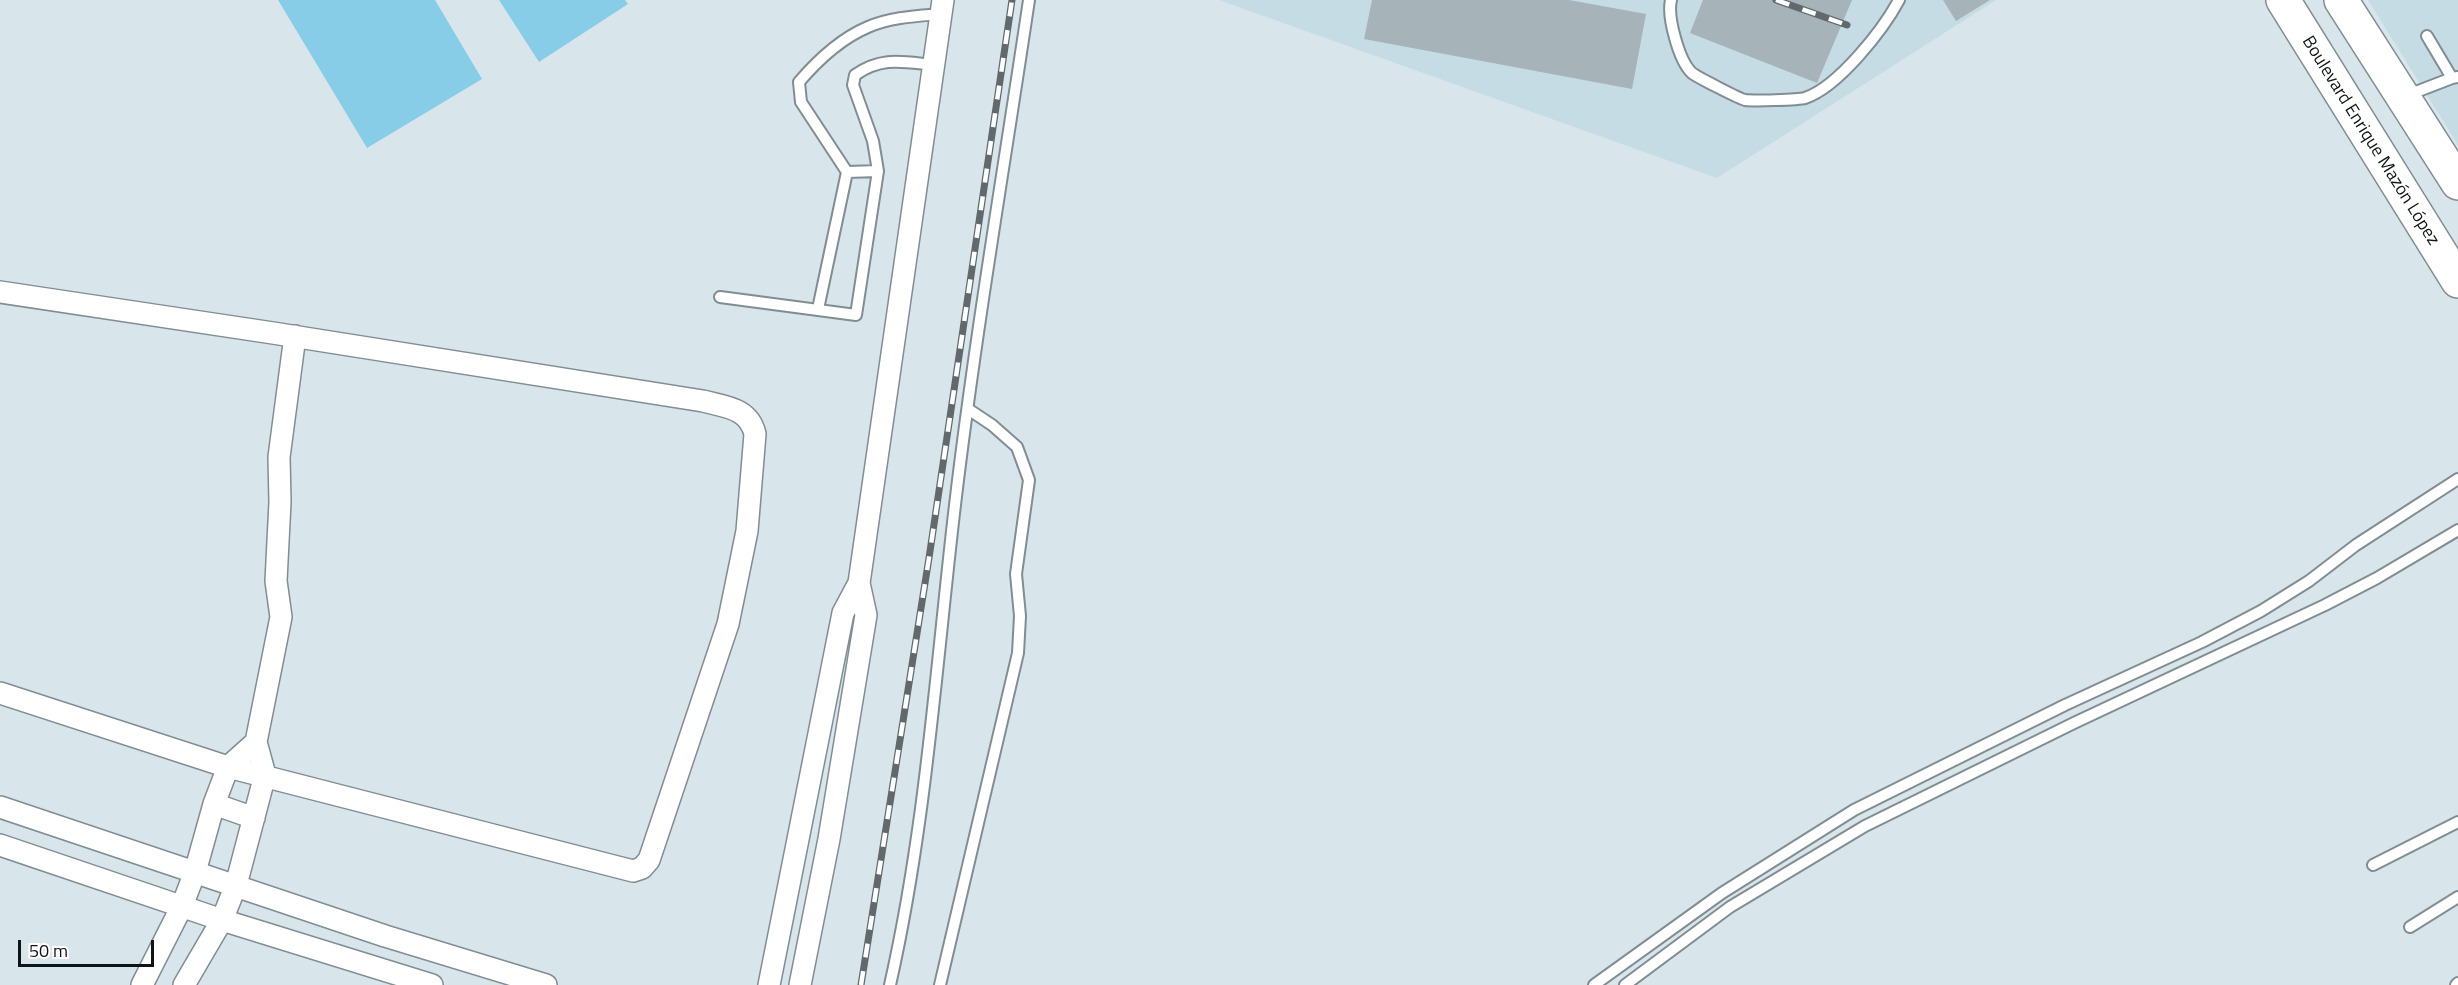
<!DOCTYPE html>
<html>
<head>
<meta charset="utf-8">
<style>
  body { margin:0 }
  #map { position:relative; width:2458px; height:985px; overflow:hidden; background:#d8e6ec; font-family:"Titillium Web",sans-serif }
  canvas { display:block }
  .scale { position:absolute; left:18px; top:940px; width:136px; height:27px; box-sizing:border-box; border:3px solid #0f1416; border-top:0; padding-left:8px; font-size:18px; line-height:21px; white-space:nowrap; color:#0f1416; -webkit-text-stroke:4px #fff; paint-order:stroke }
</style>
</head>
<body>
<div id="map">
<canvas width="2458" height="985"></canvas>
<div class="scale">50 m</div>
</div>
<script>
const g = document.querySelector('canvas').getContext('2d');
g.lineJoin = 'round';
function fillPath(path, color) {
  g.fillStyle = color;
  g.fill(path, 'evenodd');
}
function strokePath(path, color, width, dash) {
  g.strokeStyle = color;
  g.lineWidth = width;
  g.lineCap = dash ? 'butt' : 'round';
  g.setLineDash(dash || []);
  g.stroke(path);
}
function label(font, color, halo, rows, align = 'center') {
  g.font = font + ' "Titillium Web",sans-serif';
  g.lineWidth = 5;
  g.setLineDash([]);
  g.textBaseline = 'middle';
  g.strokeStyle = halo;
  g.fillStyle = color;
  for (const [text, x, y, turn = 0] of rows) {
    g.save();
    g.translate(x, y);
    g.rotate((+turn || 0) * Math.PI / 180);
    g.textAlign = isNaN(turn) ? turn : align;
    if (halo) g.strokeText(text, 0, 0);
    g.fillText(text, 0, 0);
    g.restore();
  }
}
fillPath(new Path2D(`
  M1219,0H1996L1717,178Z
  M2368,0H2458V145Z`), '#c5dce5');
fillPath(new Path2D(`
  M278,0H435L482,79L367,148Z
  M499,0H625L628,4L539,62Z`), '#87cde8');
fillPath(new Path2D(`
  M1372,0H1569L1646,14L1632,89L1364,39Z
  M1703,0H1852L1817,83L1690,33Z
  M1943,0H1990L1956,21Z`), '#a6b3b9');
const lane = new Path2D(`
  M1671,0C1667,17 1679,61 1692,73C1697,77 1740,99 1745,100C1753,101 1798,100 1805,98C1838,87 1883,30 1899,0
  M2427,36L2452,78L2458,77
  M934,65C903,62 882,56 855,75L853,85L873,141L878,171L847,172L801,102L799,82C817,61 842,38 868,27C891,17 917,16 941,14
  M2408,95L2452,78
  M720,297L856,315L878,171
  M818,309L847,172
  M2373,865L2458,822
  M2410,927L2458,897
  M890,985C926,826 936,666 955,505C975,336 1004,168 1029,0
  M940,985L1018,653L1020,616L1016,574L1029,480L1017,447L992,425L968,409
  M1594,985L1722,893L1854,810L2065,705L2202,642L2261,611L2309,581L2356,545L2458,479
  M1625,985L1730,907L1865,826L2074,723L2325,605L2377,578L2458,530
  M2456,985L2458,983`);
const street = new Path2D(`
  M0,292L273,333L703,401C726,407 749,408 755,434L747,531L728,624L649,860L642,868L633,871L228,767L0,693
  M214,804L254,818
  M0,807L385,936L546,985
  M0,845L222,920L432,985
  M142,985L182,906L195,872L214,804L228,767L256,742
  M184,985L222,920L236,885L265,775L256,742L281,617L276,581L280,502L279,457L295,336
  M769,985L843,613L859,583L943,0
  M800,985L829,839L866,615L859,583`);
const primary = new Path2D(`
  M2283,0L2458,281
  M2341,0L2458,183`);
strokePath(lane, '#808d93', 14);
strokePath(street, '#808d93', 24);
strokePath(primary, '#808d93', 36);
strokePath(lane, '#fff', 10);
strokePath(street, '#fff', 21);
strokePath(primary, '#fff', 33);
const rail = new Path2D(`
  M1776,0L1847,25
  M861,985L929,558L1012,0`);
strokePath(rail, '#61696d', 7);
strokePath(rail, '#fff', 4.5, [14]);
label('18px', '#0f1416', '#fff', [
  ["Boulevard Enrique Mazón López",2370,141,58]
]);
</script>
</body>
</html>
